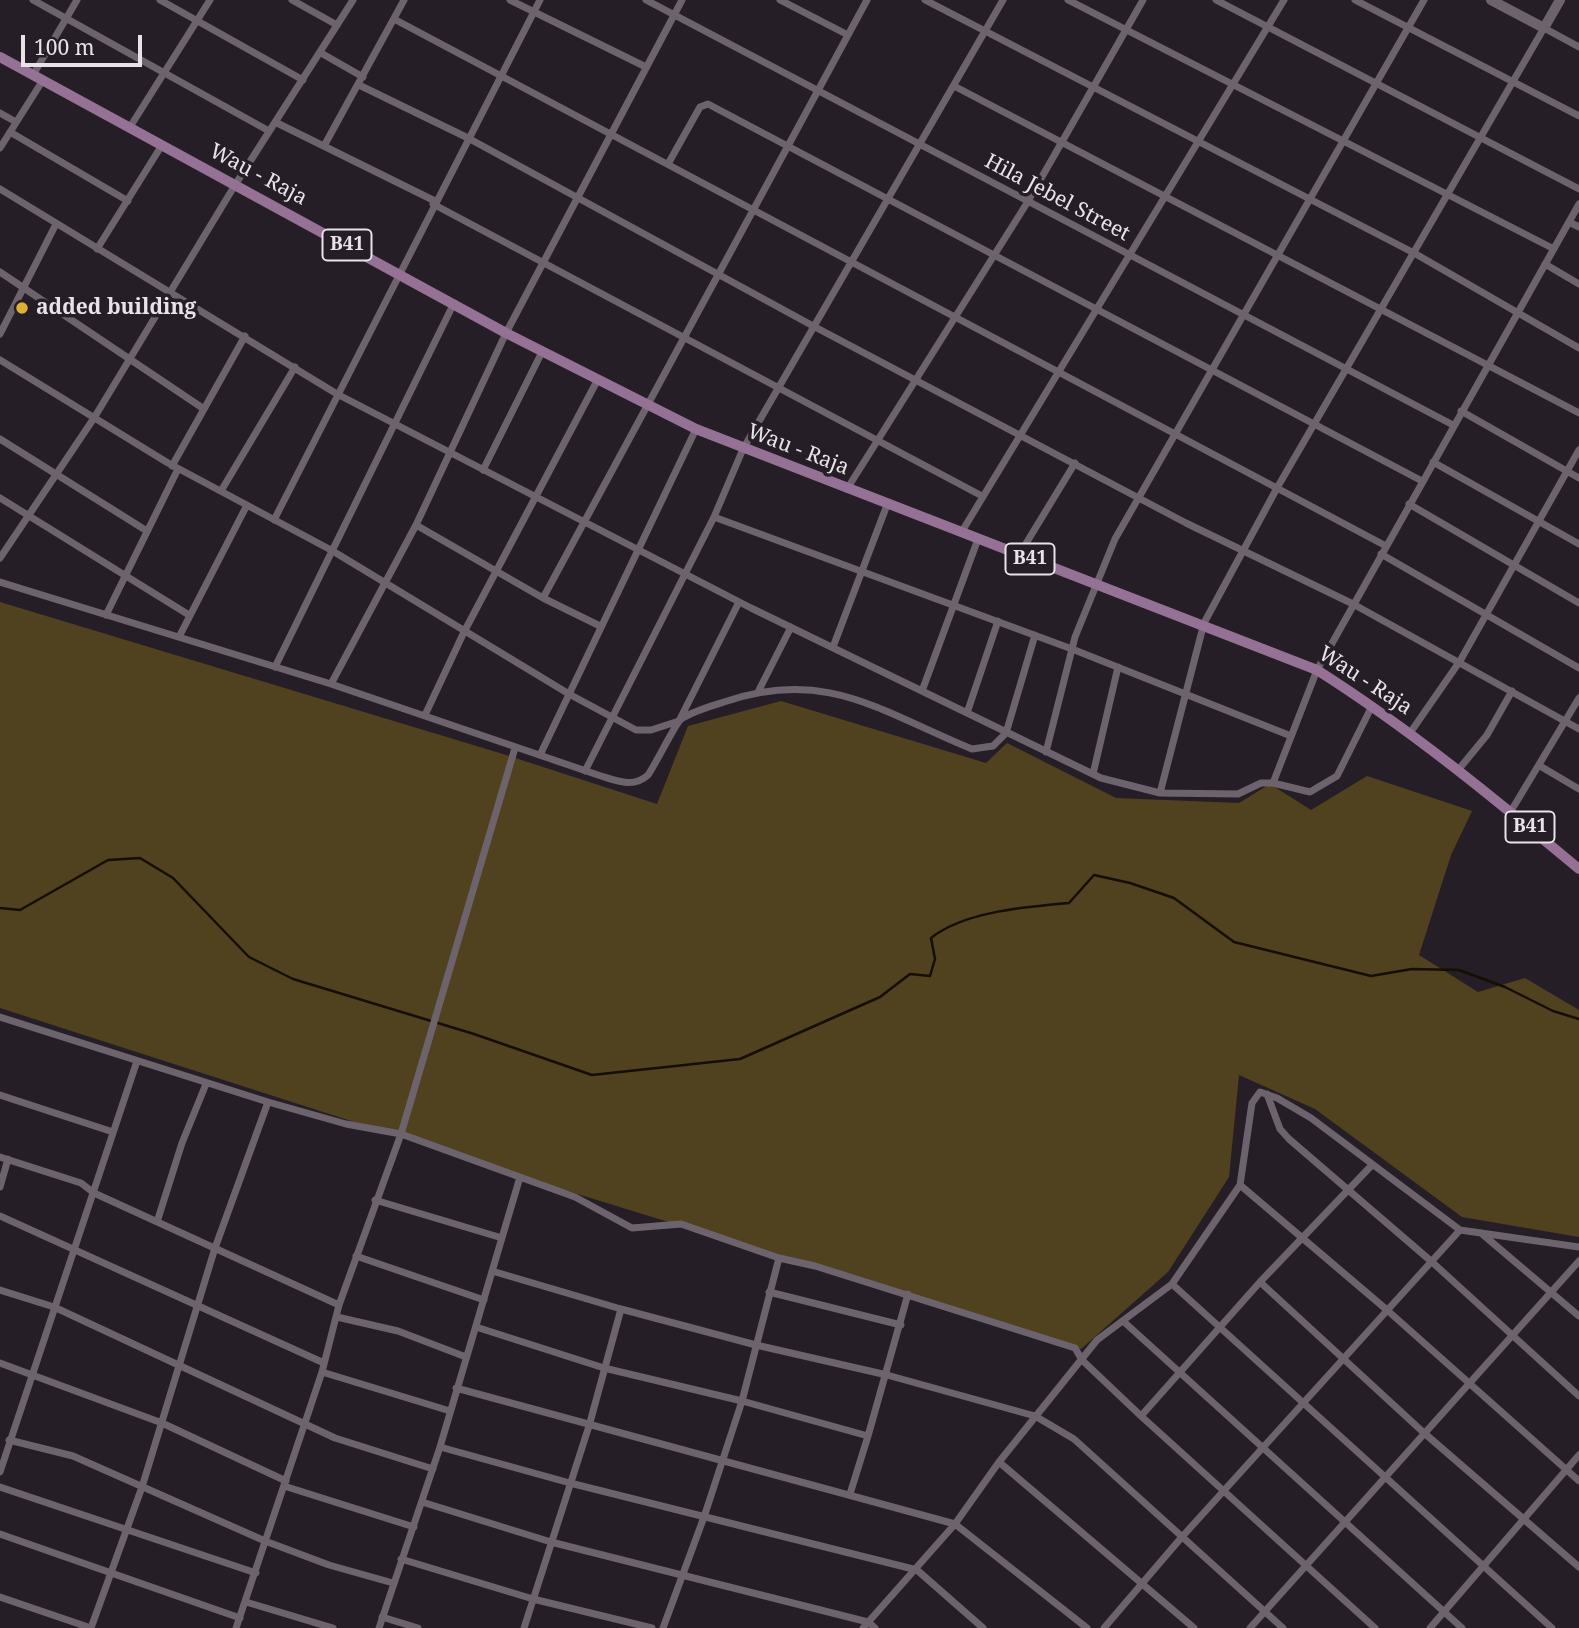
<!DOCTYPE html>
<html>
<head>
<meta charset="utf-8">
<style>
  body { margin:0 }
  #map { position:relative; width:1579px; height:1628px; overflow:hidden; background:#261e26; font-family:"Noto Serif",serif }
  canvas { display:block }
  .scale { position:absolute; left:21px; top:35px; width:121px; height:32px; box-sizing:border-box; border:4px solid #e9e3e9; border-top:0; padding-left:9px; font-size:21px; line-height:24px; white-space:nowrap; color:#e9e3e9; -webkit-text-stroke:5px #261e26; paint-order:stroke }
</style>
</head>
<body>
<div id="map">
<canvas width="1579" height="1628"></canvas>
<div class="scale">100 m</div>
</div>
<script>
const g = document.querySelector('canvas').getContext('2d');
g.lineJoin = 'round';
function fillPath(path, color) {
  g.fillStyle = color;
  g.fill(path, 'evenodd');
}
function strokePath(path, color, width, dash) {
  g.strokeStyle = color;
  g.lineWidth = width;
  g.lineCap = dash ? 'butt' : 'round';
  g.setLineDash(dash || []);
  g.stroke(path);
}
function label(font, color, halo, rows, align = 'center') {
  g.font = font + ' "Noto Serif",serif';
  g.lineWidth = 7;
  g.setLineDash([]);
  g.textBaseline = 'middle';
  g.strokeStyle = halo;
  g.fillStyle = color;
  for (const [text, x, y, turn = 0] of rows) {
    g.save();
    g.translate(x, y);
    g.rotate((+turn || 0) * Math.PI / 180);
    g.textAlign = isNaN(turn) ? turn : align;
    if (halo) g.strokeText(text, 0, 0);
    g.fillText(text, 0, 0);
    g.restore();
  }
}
fillPath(new Path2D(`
  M0,602L503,754L657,804L688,726L781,701L986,763L1007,743L1116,798L1239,803L1270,784L1311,810L1367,776L1472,811L1451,855L1419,955L1478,992L1525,978L1579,1010V1237L1462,1217L1315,1109L1239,1075L1229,1177L1168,1272L1081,1349L584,1196L0,1008Z`), '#50421f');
strokePath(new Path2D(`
  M0,908L20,910L108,860L140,858L173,878L249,957L293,979L474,1034L592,1075L740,1059L880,997L910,974L930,976L935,959L931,938C965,911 1027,907 1069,903L1094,875L1130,883L1174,898L1234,942L1371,976L1412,969L1459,970L1505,987L1553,1011L1579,1019`), '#150f01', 2.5);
strokePath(new Path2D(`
  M33,0L269,131
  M160,0L303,80
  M292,0L337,25
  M510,0L646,67
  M646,0L1453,425
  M780,0L848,35
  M925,0L1414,253L1579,348
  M1068,0L1554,249
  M1216,0L1579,189
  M1355,0L1579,116
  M394,19L1386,546
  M321,53L363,77
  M33,75L77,0
  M359,85L468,138L815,327L1186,523L1353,604L1579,729
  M954,86L1579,413
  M0,113L16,122
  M275,122L435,201
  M130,127L210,0
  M10,132L128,201
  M324,146L404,0
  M0,148L43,80
  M668,164L700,107L708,104L1422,481
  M0,189L337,394L751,608L1101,778L1160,793L1238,794L1261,783H1273L1310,792L1337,776L1372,706
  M433,204L982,496
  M1569,222L1579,227
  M97,249L162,145
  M1545,264L1579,284
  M0,272L204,409
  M0,334L56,224
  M0,360L168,463L331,550L569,694L636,730H651L679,721L739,602
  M1461,411L1579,478
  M0,439L147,531
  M1433,462L1579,544
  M172,466L245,336
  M483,470L542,352
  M847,489L1027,203L1143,0
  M221,491L295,367
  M0,498L189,615
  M1409,504L1579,603
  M714,517L1072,649L1291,736
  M274,520L540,0
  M416,525L543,598L600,626
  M961,533L1284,0
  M1381,554L1579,668
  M1019,555L1075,463
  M0,558L94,418L235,185L353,0
  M0,582L331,684L598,775C615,780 633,789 648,775C655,765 675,725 680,720C690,712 712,706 724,702C826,667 881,712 972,749L993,746L1006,733L1035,635
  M543,598L867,0
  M106,615L178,469
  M179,637L247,505
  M833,647L887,505
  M275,667L454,303
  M331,684L416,525L506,333L682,0
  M759,690L791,627
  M922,691L978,539
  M967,713L998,621
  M425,715L464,632L597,381
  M1410,733L1460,661L1579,450
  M1046,752L1075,637L1115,539L1424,0
  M540,755L696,429
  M1540,766L1579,789
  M1459,769L1487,735L1512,691
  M585,771L714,517L743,449L1003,0
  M1093,774L1118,667
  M1273,783L1317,670L1579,204
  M1160,793L1204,623L1277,488L1544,28L1579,47
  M1511,811L1579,698
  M0,1017L268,1102L346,1124L401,1134L575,1197L632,1228L681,1224L779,1258L815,1266L1075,1348L1082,1360L1141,1416L1375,1628
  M1267,1094L1280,1129L1289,1139L1432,1262L1579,1396
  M0,1095L113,1132
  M0,1157L81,1183L94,1193L339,1305
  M1240,1185L1387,1310L1579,1481
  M0,1187L8,1159
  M375,1200L502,1238
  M0,1216L324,1363
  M157,1222L182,1143L206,1084
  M1481,1233L1579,1316
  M356,1256L484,1300
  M492,1271L621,1309
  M1260,1282L1372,1165
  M1172,1284L1552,1628
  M0,1290L54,1307L335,1438L433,1469
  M769,1292L901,1325
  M337,1317L398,1331L466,1357
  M1123,1321L1462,1628
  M476,1327L604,1368L742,1401L868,1436L908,1294
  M0,1363L162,1423L286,1481
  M322,1372L450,1411
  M456,1388L955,1524L1087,1628
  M1141,1416L1260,1282L1423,1432L1579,1567
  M9,1440L73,1456L265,1541L329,1565L393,1583
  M440,1447L570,1483L917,1570L983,1628
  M999,1462L1194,1628
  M0,1472L137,1061
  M284,1486L414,1527
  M0,1487L256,1573
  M850,1494L868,1436
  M422,1502L551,1542L868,1622L875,1628
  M0,1534L240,1618
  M401,1559L533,1599L652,1628
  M0,1597L91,1628
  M246,1602L333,1628
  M382,1617L418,1628
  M91,1628L142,1487L215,1248L268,1102
  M236,1628L322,1372L339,1305L401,1134L515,748
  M379,1628L440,1447L520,1177
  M524,1628L589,1426L621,1309L756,1345L887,1375L1035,1416L1074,1439L1283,1628
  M663,1628L704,1517L742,1401L779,1258
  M863,1628L955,1524L999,1462L1097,1340L1172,1284L1240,1185L1252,1103L1260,1092L1277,1098L1311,1118L1460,1230L1579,1247
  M1104,1628L1181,1538L1460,1230
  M1250,1628L1579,1261
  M1430,1628L1579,1455`), '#6d636c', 7);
strokePath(new Path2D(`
  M1491,0L1544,28L1560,0`), '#6d636c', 10);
strokePath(new Path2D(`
  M0,57L506,333L696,429L1317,670C1410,729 1494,798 1579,869`), '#957195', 10);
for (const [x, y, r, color] of [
  [22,308,7,"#deb133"]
]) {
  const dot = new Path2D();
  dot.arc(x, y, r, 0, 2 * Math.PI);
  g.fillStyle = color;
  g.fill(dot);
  strokePath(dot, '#261e26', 2.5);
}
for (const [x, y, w] of [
  [347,245,49],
  [1030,559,49],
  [1530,827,49]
]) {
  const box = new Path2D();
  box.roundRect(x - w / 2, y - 15.5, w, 31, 5);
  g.fillStyle = '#261e26';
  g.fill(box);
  strokePath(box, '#e9e3e9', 2);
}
label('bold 19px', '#e9e3e9', null, [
  ["B41",347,245],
  ["B41",1030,559],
  ["B41",1530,827]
]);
label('21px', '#e9e3e9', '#261e26', [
  ["Wau - Raja",258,175,28],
  ["Hila Jebel Street",1057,198,28],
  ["Wau - Raja",798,450,21],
  ["Wau - Raja",1365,681,33]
]);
label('bold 21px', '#e9e3e9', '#261e26', [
  ["added building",36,308]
], 'left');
</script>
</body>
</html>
